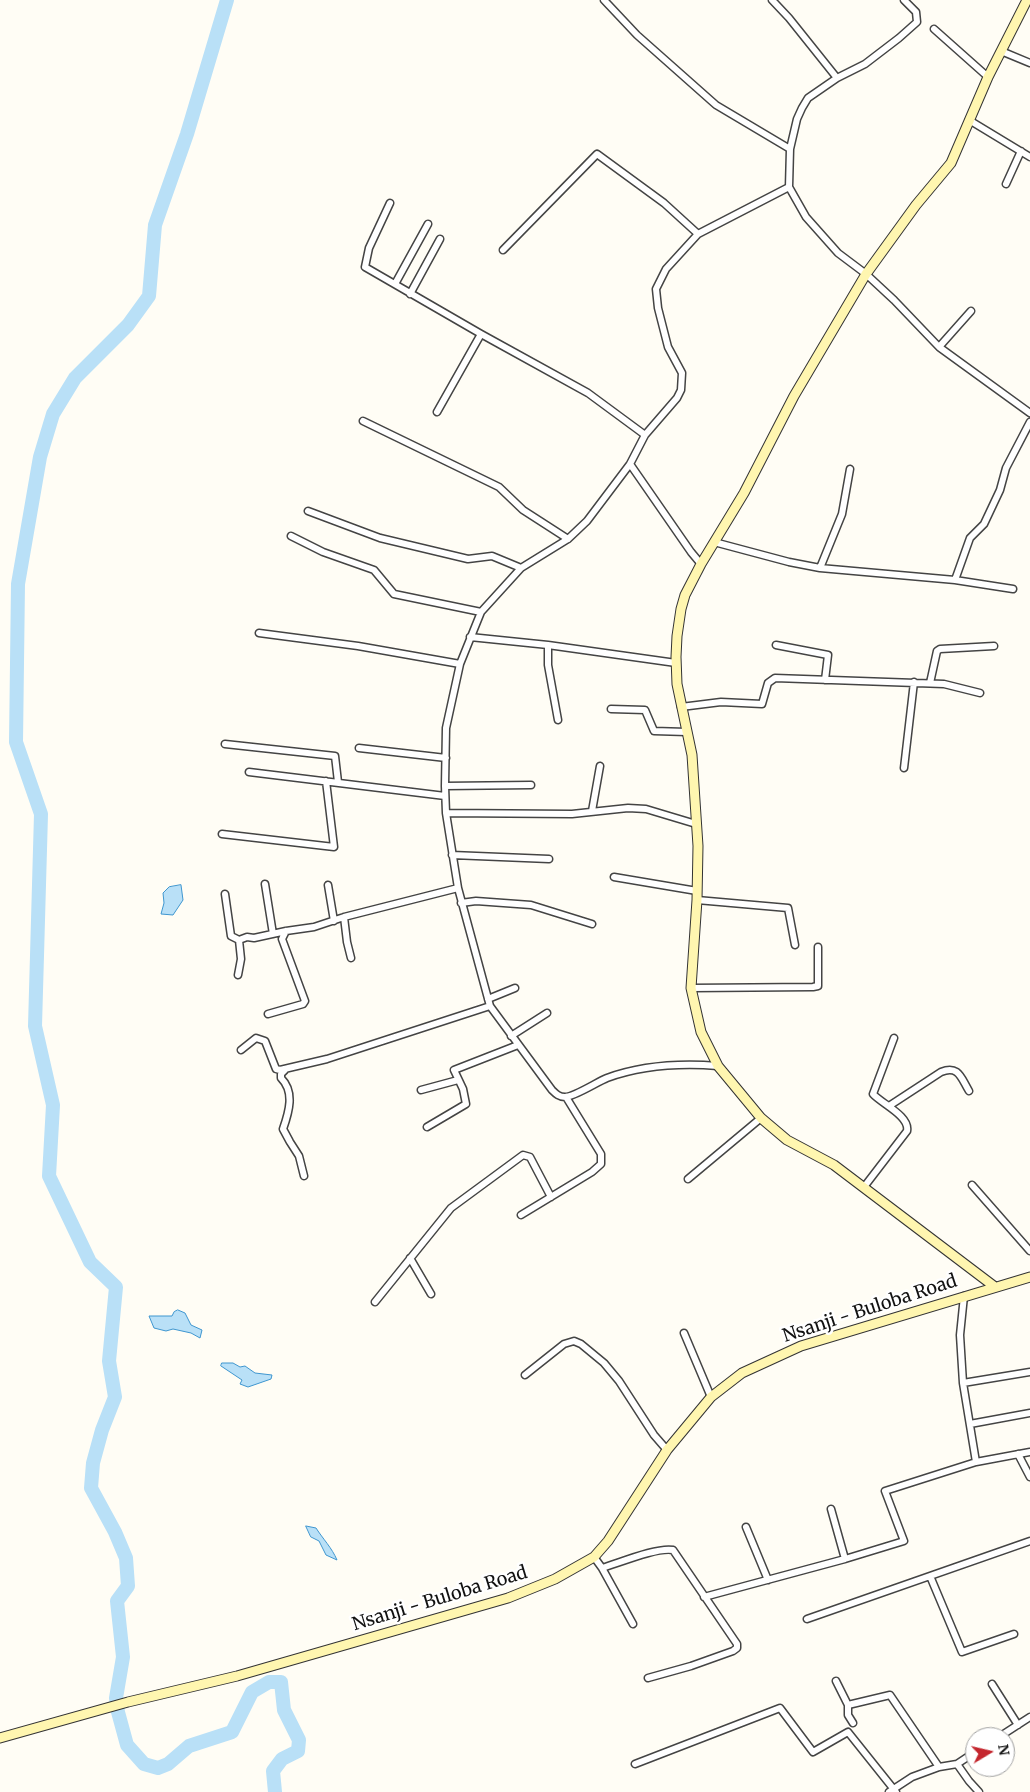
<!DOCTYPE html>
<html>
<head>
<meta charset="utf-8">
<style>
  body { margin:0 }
  #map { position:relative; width:1030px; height:1792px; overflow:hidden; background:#fffdf5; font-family:Merriweather,serif }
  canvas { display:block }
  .north { position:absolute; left:965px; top:1727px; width:50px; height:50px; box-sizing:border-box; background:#fff; border:1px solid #a0a0a0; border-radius:50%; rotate:81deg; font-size:14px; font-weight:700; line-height:20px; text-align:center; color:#111 }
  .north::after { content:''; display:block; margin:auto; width:18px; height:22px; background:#c4262e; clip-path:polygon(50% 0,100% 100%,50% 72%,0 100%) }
</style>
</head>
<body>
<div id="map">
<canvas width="1030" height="1792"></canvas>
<div class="north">N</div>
</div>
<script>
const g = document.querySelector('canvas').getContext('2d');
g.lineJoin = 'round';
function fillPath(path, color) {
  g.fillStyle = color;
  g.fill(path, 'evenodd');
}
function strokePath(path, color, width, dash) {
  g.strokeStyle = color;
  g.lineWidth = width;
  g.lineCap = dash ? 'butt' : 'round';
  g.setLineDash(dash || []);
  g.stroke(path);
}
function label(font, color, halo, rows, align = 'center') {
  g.font = font + ' Merriweather,serif';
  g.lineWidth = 5;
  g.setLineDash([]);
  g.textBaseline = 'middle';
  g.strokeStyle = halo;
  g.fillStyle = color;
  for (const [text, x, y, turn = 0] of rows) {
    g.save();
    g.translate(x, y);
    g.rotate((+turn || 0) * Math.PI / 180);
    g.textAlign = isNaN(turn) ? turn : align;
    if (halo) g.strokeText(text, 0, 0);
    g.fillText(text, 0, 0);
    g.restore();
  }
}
const water = new Path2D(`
  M181,885L183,900L173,915L161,914L164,903L163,893L169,887Z
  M178,1310L185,1313L191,1325L202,1330L200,1338L191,1333L173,1329L166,1331L154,1328L149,1316H172L174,1312Z
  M222,1363H233L240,1367L245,1366L255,1373L272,1375L271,1379L248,1387L240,1384L242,1380L221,1366Z
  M306,1526L316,1528C323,1539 332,1548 337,1560L326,1555L319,1541L311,1537Z`);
fillPath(water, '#b9e0f7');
strokePath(water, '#3f96cf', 1);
strokePath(new Path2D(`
  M227,0L187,134L155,225L149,296L128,325L75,378L53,414L40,457L18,584L16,742L41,814L35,1026L53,1105L49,1176L90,1262L116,1287L109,1361L115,1397L102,1430L93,1463L91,1488L115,1532L126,1558L128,1586L117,1601L123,1657L116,1698L118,1712L127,1745L144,1764L158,1768L168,1764L189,1746L232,1732L252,1692L269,1682H281L284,1710L299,1740L298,1751L282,1759L273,1771L275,1792`), '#b9e0f7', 14);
const street = new Path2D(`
  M604,0L637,35L716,105L790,149
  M772,0L789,18L837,78
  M904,0L916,12L917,22L899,38L865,64L837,78L808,98L802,108L797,119L790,149L789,187L806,217L838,253L866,274L894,300L939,347L1030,413
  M934,29L988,77
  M1001,51L1030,63
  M969,120L1030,157
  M1006,184L1021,151
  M390,203L369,248L365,267L481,334L588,393L645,435
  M503,250L597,154L664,203L698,234
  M395,284L428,224
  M410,294L440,239
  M939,347L971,311
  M437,412L481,334
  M363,421L499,487L523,510L568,539
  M630,464L691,552L701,564
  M308,511L380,538L468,559L492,556L521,568
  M291,536L323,552L374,570L394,594L481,612
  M714,542L789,562L820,568L955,580L1013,589
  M820,568L842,514L850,469
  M955,580L970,538L984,524L1000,490L1006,468L1030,422
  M259,633L358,646L460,664
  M470,637L548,645L676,663
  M548,645V665L558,720
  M776,645L828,655L825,680
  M930,683L937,651L940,649L994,646
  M681,707L721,702L762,704L768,683L775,678L944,684L980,693
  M611,709L645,710L654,731L687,732
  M225,744L335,756L338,782
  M359,748L446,758
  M904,768L914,682
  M249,772L445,796
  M445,786L531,785
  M592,811L600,766
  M446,813L572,814L628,808L646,809L696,824
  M222,834L334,847L326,781
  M452,855L549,859
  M614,877L697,891
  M265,884L273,934
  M328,885L334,921
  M225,894L231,936L239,940L247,937L254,938L286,931L314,927L344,917L458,888
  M697,900L788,908L795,945
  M461,903L476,901L531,905L592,924
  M344,917L347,942L351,958
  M238,975L241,959L239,940
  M691,988L813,987L818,986V947
  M488,999L515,988
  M268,1014L303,1004L305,1001L282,939L286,931
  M511,1036L547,1013
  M241,1050L256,1038L265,1041L276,1069L280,1070L327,1059L490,1006
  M718,1066C680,1063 643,1065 607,1078C597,1082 574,1097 565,1097C559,1097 556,1094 552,1090L490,1006L458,888L446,813L445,786L446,728L460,664L481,612L521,568L568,539L587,521L630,464L645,435L677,398L681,390L682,373L668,347L658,308L656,289L666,269L698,234L789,187
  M285,1070L281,1074V1078C295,1092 289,1112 283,1129L290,1142L299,1156L304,1176
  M421,1090L458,1080
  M889,1106L941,1072C959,1065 961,1078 969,1091
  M427,1127L466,1104L463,1089L454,1070L518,1045
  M688,1179L761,1118
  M972,1185L1030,1251
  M864,1187L907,1131C910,1116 882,1104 873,1094L894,1038
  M521,1215L592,1172L601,1164V1154L566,1097
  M410,1258L431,1294
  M964,1296L960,1335L963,1383L976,1462
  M375,1302L451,1208L523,1155L530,1157L551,1197
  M684,1333L711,1397
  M525,1375L564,1344L574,1341L581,1344L604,1363L619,1381L654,1435L667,1450
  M963,1383L1030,1372
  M970,1424L1030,1413
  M1018,1454L1030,1477
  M831,1509L845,1559
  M746,1527L768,1580
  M594,1557L602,1568L633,1624
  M602,1568C619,1563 657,1547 673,1550L737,1644V1648L733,1651L691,1666L648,1678
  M930,1576L962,1652L1014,1634
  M704,1597L845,1559L904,1541L885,1491L976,1462L1030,1452
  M807,1619L1030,1541
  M836,1681L848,1705V1715L853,1723
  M992,1684L1018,1725
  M848,1705L890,1695L939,1767
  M999,1737L1030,1717
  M635,1764L780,1708L813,1752L848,1732L896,1792
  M957,1764L969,1781L979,1792
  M889,1792L912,1777L939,1767L957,1764L975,1752`);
const secondary = new Path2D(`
  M995,1287L834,1165L787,1140L761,1118L718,1066L701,1032L691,988L697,900L698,846L692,755L677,684L676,657L677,636L681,609L685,595L701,564L744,493L794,396L866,274L916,205L951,163L988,77L1027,0
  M0,1738L128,1702L237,1676L508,1598L555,1579L594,1557L608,1541L667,1450L711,1397L742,1373L801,1346L1030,1277`);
strokePath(street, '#444', 9);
strokePath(secondary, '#333', 11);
strokePath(street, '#fff', 6);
strokePath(secondary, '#fff6b0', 9);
label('18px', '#111', '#fff', [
  ["Nsanji - Buloba Road",870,1309,-18],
  ["Nsanji - Buloba Road",440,1599,-17]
]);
</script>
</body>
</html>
